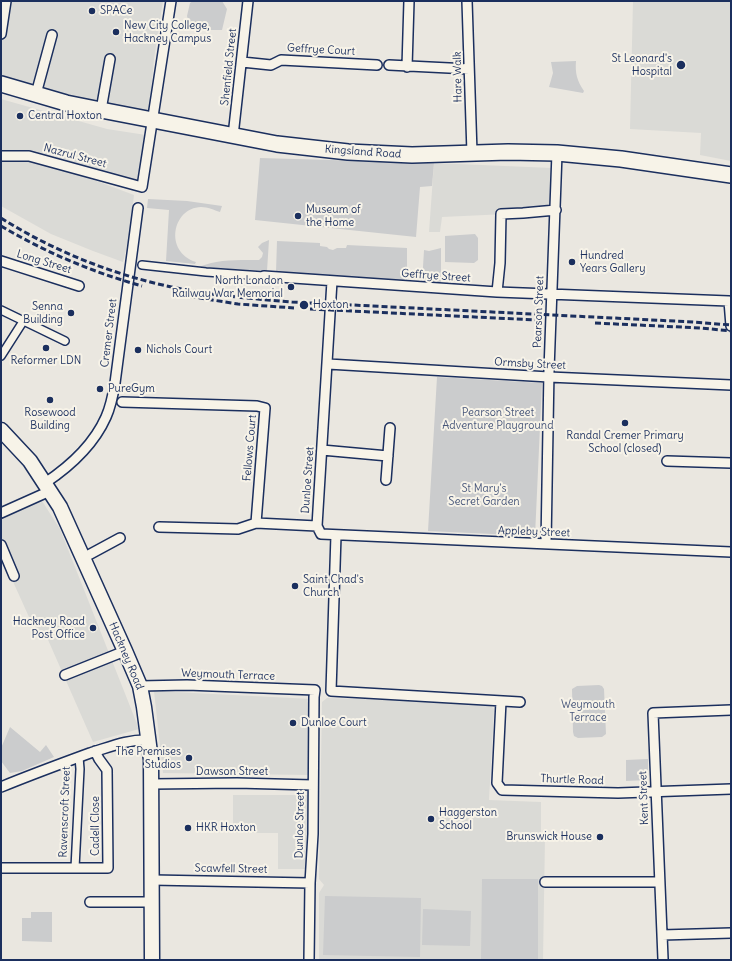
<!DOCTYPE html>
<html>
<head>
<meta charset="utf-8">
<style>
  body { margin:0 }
  #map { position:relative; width:732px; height:961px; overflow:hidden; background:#eae7e0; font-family:Delius,sans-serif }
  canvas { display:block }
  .frame { position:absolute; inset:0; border:2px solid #1b2f5e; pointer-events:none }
</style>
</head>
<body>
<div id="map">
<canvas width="732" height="961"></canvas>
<div class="frame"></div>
</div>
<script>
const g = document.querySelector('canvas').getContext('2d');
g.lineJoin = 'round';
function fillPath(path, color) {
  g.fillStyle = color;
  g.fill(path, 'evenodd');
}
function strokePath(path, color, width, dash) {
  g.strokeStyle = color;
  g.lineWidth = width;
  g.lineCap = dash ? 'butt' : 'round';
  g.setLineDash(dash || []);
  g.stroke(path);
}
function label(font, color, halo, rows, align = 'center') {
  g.font = font + ' Delius,sans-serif';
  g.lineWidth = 4;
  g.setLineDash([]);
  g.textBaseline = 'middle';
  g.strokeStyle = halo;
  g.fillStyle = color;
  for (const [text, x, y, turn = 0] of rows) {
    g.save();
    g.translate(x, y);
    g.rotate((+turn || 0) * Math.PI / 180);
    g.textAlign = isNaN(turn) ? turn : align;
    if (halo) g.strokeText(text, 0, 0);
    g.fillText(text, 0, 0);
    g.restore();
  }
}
fillPath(new Path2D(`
  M1,1H163L154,59L149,113L65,97L1,78Z
  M633,1H731V161L700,155L701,133L630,129Z
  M1,99L107,129L146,135L138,182L1,152Z
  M1,158L36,162L94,180L134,195L129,237L123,262L93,251L51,234L1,206Z
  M434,163L552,168L549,212L442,217L440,232H429Z
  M42,501L60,529L139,729L93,742L45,633L38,637L1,555V518Z
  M154,691L312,699L309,775L163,773Z
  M327,698L432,701L491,706L494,709L489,800L541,802V836L545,837L543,960H319V893L324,885L319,879L322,702Z
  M233,795H308L306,869H278V833H233Z`), '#dadad6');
fillPath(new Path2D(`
  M193,1H222L227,9L222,30H191L187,16L190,3Z
  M576,61C575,73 577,81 584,91L583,93L549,87L553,73L551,62Z
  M260,158L434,163L432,186L420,187L416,237L255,220Z
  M148,199L187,201L222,206L220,212C214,210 208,207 201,207C172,208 164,252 196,262L195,264L166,261L169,210L147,208Z
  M475,234L478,238V260L474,263L445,262V236Z
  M269,240L267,271L199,267C217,259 240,260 259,260L262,257L263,253L258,247L262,243Z
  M277,241L320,243V246L327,247L329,249L333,250L337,248H346L347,245L407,248V282L276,272Z
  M441,248V284H422L424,250L429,251Z
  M437,377L542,383L535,536L428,531Z
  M599,685L602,686L604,689L606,734L602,737L578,738L574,736L573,732L572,689L577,686Z
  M10,727L40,752L46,745L54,757L22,771L10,773L1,761V748Z
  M648,759V780L626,781V760Z
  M482,879H538V960H481Z
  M325,896L421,898L420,957L323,955Z
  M423,909L471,911L470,946L422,945Z
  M31,912H52V942L22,941V918H31Z`), '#cbcccd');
const pedestrian = new Path2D(`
  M142,265L206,272L264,276
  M1,310L65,341
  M1,356L24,320
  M75,868L80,769L79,757`);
const minor = new Path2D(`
  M467,1L472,153
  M1,34L6,1
  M242,62L271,65L281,60L377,65
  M389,65L469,69
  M407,67L409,1
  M36,94L52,35
  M101,110L110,59
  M233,136L248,1
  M1,156H29L142,187L171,1
  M1,261L79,286
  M264,276L497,292L729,301L731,326
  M332,281L317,526L321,534L731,552
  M497,292L500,263L501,214L523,213L556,210
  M328,364L549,377L731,385
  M122,402L257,406L265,408L256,523
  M322,450L388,456
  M667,461L731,463
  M386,480L390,428
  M45,483C69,467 94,444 106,417C111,406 113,395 115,383L138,208
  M1,513L50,491
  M159,527L238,529L256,523L317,526
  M336,535L331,691L520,702
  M546,544L549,370L557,153
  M1,545L14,576
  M83,558L120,538
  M65,675L125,651
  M140,686L187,685L315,690L314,697L313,834L310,883L309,960
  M501,701L497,783L502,790L618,793L731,789
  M152,784L237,783L312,785
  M1,787C30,775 60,764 90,753C110,747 127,739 149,740
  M1,868H108L107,770L99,759L95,751
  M152,880L310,883
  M545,882H659
  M90,902H152
  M662,935L731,933
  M663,959L653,713L731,710`);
const primary = new Path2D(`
  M1,430L30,461L60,507L125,651L140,686L144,707L151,760L152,960`);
const trunk = new Path2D(`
  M1,84L66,103L101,110L277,144L348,152L412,155L508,152L557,153L621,159L731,175`);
strokePath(pedestrian, '#1b2f5e', 10);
strokePath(minor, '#1b2f5e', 12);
strokePath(primary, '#1b2f5e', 17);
strokePath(trunk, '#1b2f5e', 18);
strokePath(pedestrian, '#f7f3e8', 7);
strokePath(minor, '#f7f3e8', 9);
strokePath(primary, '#f7f3e8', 14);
strokePath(trunk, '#f7f3e8', 15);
strokePath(new Path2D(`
  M1,218C58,254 126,280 193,291C226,297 259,299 292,302L693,322L731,325
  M1,226C45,252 92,272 142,286
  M181,295L238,304L294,308
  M310,309L537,320
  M595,323L701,328L731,331`), '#1b2f5e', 3, [6, 3]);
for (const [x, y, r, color] of [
  [92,11,4,"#1b2f5e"],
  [116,32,4,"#1b2f5e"],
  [681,65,5,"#1b2f5e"],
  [20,116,4,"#1b2f5e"],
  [298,216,4,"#1b2f5e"],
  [572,262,4,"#1b2f5e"],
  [291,287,4,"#1b2f5e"],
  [304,305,5,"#1b2f5e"],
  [71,313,4,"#1b2f5e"],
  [46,348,4,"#1b2f5e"],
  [138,350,4,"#1b2f5e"],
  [100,389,4,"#1b2f5e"],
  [50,400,4,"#1b2f5e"],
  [625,423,4,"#1b2f5e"],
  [295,586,4,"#1b2f5e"],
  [93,628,4,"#1b2f5e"],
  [293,723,4,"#1b2f5e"],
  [189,758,4,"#1b2f5e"],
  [431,819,4,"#1b2f5e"],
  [188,828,4,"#1b2f5e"],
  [600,837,4,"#1b2f5e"]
]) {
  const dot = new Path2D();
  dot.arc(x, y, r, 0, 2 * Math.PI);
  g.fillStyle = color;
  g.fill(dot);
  strokePath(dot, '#f7f3e8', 1.5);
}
label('11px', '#1b2f5e', '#f7f3e8', [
  ["SPACe",100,11],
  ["New City College,",124,26],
  ["Hackney Campus",124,39],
  ["St Leonard's",672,59,"right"],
  ["Hospital",672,72,"right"],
  ["Central Hoxton",28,116],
  ["Museum of",306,210],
  ["the Home",306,223],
  ["Hundred",580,256],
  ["Years Gallery",580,269],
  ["North London",283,281,"right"],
  ["Railway War Memorial",283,294,"right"],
  ["Hoxton",313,305],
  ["Senna",63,307,"right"],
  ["Building",63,320,"right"],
  ["Nichols Court",146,350],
  ["Reformer LDN",46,361,"center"],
  ["PureGym",108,389],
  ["Rosewood",50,413,"center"],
  ["Building",50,426,"center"],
  ["Randal Cremer Primary",625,436,"center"],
  ["School (closed)",625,449,"center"],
  ["Saint Chad's",303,580],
  ["Church",303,593],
  ["Hackney Road",85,622,"right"],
  ["Post Office",85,635,"right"],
  ["Dunloe Court",301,723],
  ["The Premises",181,752,"right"],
  ["Studios",181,765,"right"],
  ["Haggerston",439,813],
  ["School",439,826],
  ["HKR Hoxton",196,828],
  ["Brunswick House",592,837,"right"]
], 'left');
label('11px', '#1b2f5e', '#f7f3e8', [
  ["Geffrye Court",321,50,3],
  ["Shenfield Street",229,67,-84],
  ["Hare Walk",458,77,-91],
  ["Kingsland Road",363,152,4],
  ["Nazrul Street",75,156,15],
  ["Long Street",44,262,17],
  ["Geffrye Street",436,276,4],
  ["Pearson Street",539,312,-88],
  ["Cremer Street",109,333,-83],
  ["Ormsby Street",530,364,3],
  ["Fellows Court",250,448,-85],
  ["Dunloe Street",308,480,-86],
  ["Appleby Street",534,532,2],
  ["Hackney Road",126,656,67],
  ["Weymouth Terrace",228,675,2],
  ["Dawson Street",232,772],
  ["Thurtle Road",572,780,2],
  ["Kent Street",644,798,-92],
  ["Ravenscroft Street",65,812,-88],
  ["Dunloe Street",300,825,-89],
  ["Cadell Close",96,826,-90],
  ["Scawfell Street",231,869,1]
]);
label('11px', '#47567a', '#f7f3e8', [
  ["Pearson Street",498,413],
  ["Adventure Playground",498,426],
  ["St Mary's",484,489],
  ["Secret Garden",484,502],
  ["Weymouth",588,705],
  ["Terrace",588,718]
]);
</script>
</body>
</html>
